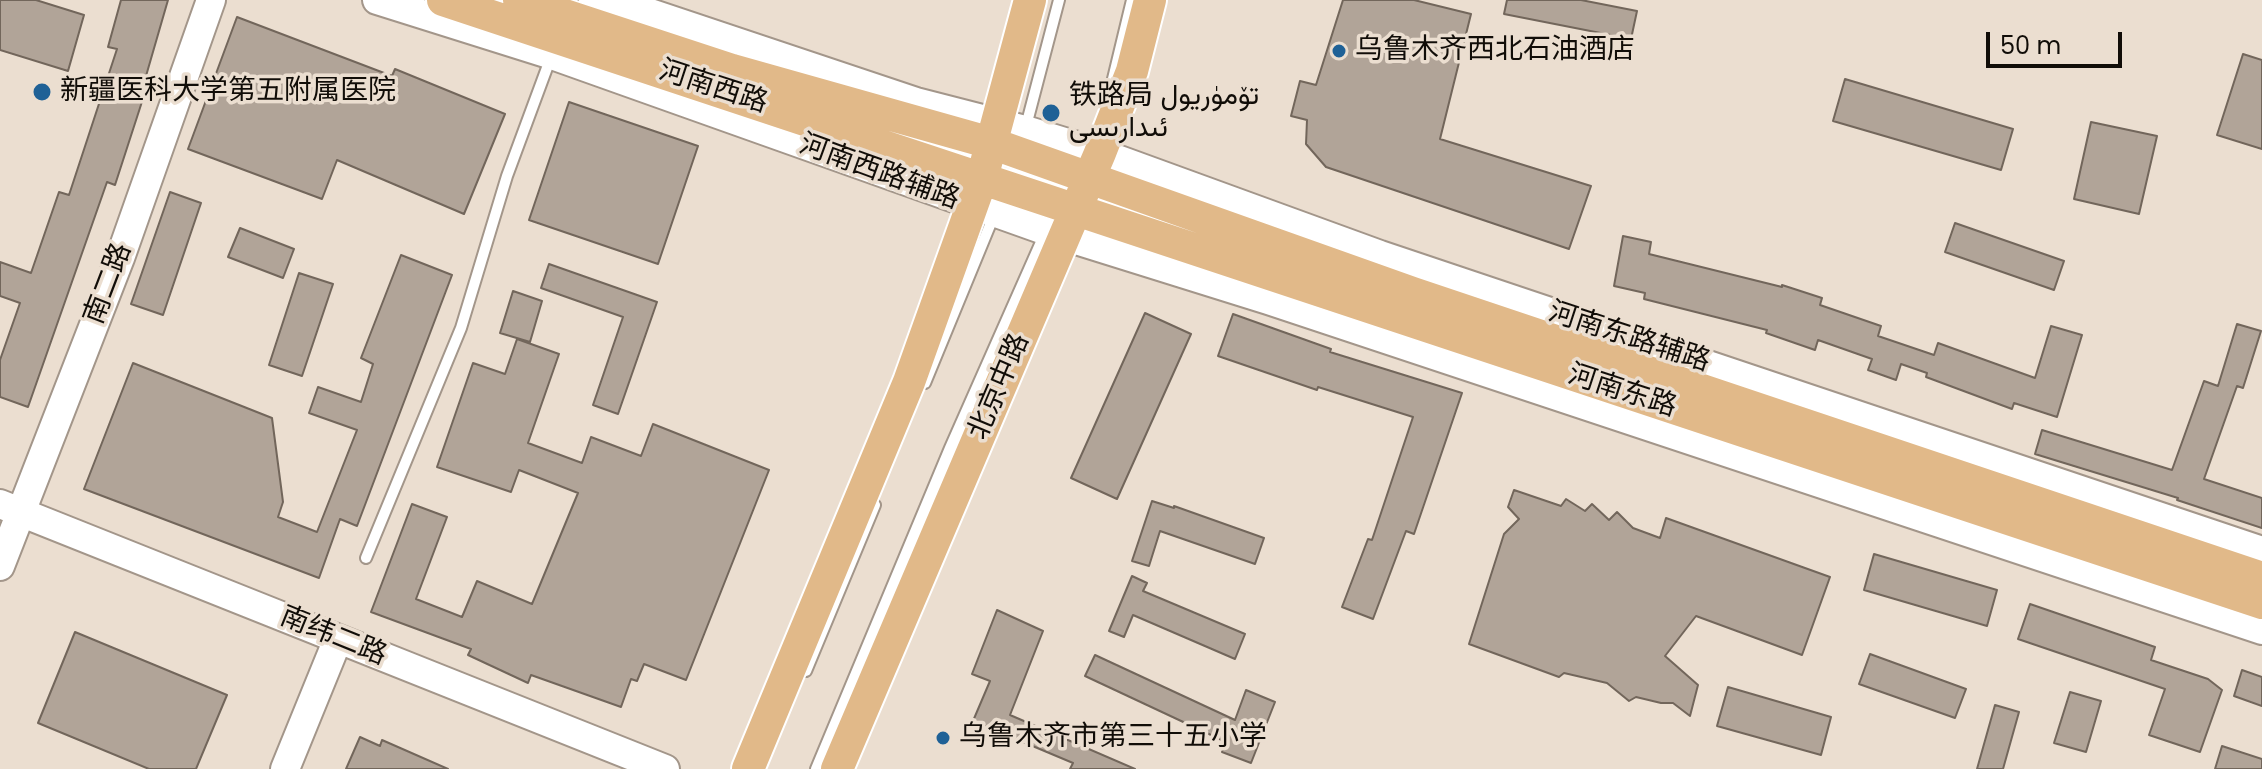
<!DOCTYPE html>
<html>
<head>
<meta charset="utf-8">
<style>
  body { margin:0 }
  #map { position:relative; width:2262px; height:769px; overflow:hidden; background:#ebded0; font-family:Poppins,sans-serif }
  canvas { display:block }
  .scale { position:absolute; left:1986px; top:32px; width:136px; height:36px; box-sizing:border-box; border:4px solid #110d08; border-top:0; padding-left:10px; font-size:24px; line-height:28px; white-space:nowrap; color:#110d08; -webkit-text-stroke:6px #ebded0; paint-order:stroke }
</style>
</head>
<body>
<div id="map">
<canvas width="2262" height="769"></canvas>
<div class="scale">50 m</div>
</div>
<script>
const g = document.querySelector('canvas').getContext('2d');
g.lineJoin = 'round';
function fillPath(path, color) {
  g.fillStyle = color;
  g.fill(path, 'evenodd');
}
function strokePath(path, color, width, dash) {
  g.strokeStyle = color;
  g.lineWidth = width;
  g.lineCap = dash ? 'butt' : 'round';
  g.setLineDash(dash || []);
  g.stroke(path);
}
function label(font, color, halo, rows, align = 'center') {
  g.font = font + ' Poppins,Vazirmatn,"Noto Sans SC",sans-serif';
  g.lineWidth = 7;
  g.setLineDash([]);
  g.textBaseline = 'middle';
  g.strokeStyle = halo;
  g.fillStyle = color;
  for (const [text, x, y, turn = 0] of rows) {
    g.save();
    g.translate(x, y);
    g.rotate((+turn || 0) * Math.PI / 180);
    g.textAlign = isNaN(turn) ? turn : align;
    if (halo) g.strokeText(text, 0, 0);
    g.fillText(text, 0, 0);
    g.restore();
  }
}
const building = new Path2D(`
  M0,0H36L84,15L68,71L0,50Z
  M121,0H168L146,76L150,77L115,185L107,182L28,407L0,397V360L20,303L0,296V262L31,273L59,192L69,195L117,49L108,47Z
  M1343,0H1414L1471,14L1440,139L1591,186L1569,249L1326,167L1306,144L1307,120L1291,116L1300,81L1316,85Z
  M1507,0H1581L1637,11L1631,39L1504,14Z
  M237,17L392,76L395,69L505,114L464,214L337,160L322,199L188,149Z
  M2243,54L2262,60V149L2217,135Z
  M1845,79L2013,129L2001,170L1833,121Z
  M569,102L698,146L658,264L529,220Z
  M2091,122L2157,136L2139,214L2074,199Z
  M170,192L201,203L163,315L131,304Z
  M1955,223L2064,261L2054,290L1945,252Z
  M240,228L294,249L283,278L228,257Z
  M1623,236L1651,242L1649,254L1782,287V285L1822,298L1820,305L1881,326L1878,336L1934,355L1938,343L2035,378L2051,326L2082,335L2057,417L2014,403L2012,409L1926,377L1927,373L1901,364L1896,380L1868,370L1872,359L1818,340L1815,350L1766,333L1767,330L1644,299L1645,293L1614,286Z
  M401,255L452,275L357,526L340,519L319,578L84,489L133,363L272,418L283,502L278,517L317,532L357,430L309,413L318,387L361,402L373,364L361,358Z
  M549,264L657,302L618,414L593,405L623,317L541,288Z
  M299,273L333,284L302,376L269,365Z
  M513,291L542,301L530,342L500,333Z
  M1145,313L1191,334L1117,499L1071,478Z
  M1233,314L1331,349L1330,352L1462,393L1414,534L1406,531L1373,619L1342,607L1368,539L1372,540L1413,417L1318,387L1317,390L1218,356Z
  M2237,324L2261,331L2243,388L2237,386L2204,479L2262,498V528L2177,500L2178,498L2035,454L2042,430L2172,470L2204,381L2218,386Z
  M517,339L559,354L528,443L582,463L591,437L641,456L653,424L769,470L686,680L644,664L637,681L631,679L621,707L531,675L528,683L468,655L471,649L371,612L412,504L447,517L416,599L462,617L477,581L532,604L578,493L519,470L511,492L437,467L473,363L505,374Z
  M1514,490L1561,506L1566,499L1585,511L1592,504L1609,520L1617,512L1633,528L1660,538L1666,518L1830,577L1802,655L1696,616L1665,656L1698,685L1690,716L1673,703H1661L1636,697L1629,701L1607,683L1564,673L1559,677L1469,644L1504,534L1519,519L1508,507Z
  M1152,501L1174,508V506L1264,538L1255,564L1160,531L1149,566L1132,561Z
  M1874,554L1997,590L1987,626L1864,590Z
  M1132,576L1147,583L1143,591L1245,634L1235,659L1133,615L1124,637L1109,631Z
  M2030,604L2155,647L2151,660L2208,679L2222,690L2200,752L2149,735L2165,689L2018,639Z
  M997,610L1043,631L1010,715L1135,769H1070L1073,763L973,721L990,681L972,674Z
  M75,632L227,695L196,769H149L38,723Z
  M1870,654L1966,689L1955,718L1859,684Z
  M1095,655L1235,720L1246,690L1275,702L1251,763L1222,752L1226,742L1085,676Z
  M2242,670L2262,677V706L2234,696Z
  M1728,687L1831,717L1821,755L1717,726Z
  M2070,692L2101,701L2086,752L2054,743Z
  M1995,705L2019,712L2003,769H1977Z
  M360,737L380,746L382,740L448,769H346Z
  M2222,746L2262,759V769H2215Z`);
fillPath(building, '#b1a498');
strokePath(building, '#72665b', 2);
const lane = new Path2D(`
  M1112,83L1132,0
  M1026,126L1059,0
  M925,383L995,213
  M366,558L461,328L507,176L551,57
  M806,671L875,505
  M816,769L950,448L1045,233`);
const secondary = new Path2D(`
  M377,0L552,55L1047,231L1268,300L2262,630
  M593,0L626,5L916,102L1025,130L1100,153L1380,255L2262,551
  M0,504L665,769
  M0,566L120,258L211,0
  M285,769L338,639`);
const primary = new Path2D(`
  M443,0L2262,603
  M519,0L732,70L991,143L1413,293L2262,578
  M748,769L909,382L982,178L1030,0
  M837,769L1100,153L1132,71L1150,0`);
strokePath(lane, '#a3968a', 14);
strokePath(secondary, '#a3968a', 32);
strokePath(primary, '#fff', 36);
strokePath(lane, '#fff', 10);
strokePath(secondary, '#fff', 28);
strokePath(primary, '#e1b989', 32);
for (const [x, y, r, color] of [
  [1339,51,8,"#1f6196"],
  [42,92,10,"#1f6196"],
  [1051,113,10,"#1f6196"],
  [943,738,8,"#1f6196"]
]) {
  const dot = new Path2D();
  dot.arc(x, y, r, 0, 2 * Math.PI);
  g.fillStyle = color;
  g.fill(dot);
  strokePath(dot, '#ebded0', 3);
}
label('28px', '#110d08', '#ebded0', [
  ["乌鲁木齐西北石油酒店",1355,51],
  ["新疆医科大学第五附属医院",60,92],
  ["铁路局 تۆمۈريول",1069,97],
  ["ئىدارىسى",1069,129],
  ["乌鲁木齐市第三十五小学",959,738]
], 'left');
label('28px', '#110d08', '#ebded0', [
  ["河南西路",713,88,18],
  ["河南西路辅路",879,173,20],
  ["南二路",109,284,-69],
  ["河南东路辅路",1629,338,18],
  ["北京中路",1000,387,-67],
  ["河南东路",1622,392,18],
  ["南纬二路",333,637,22]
]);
</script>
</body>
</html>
